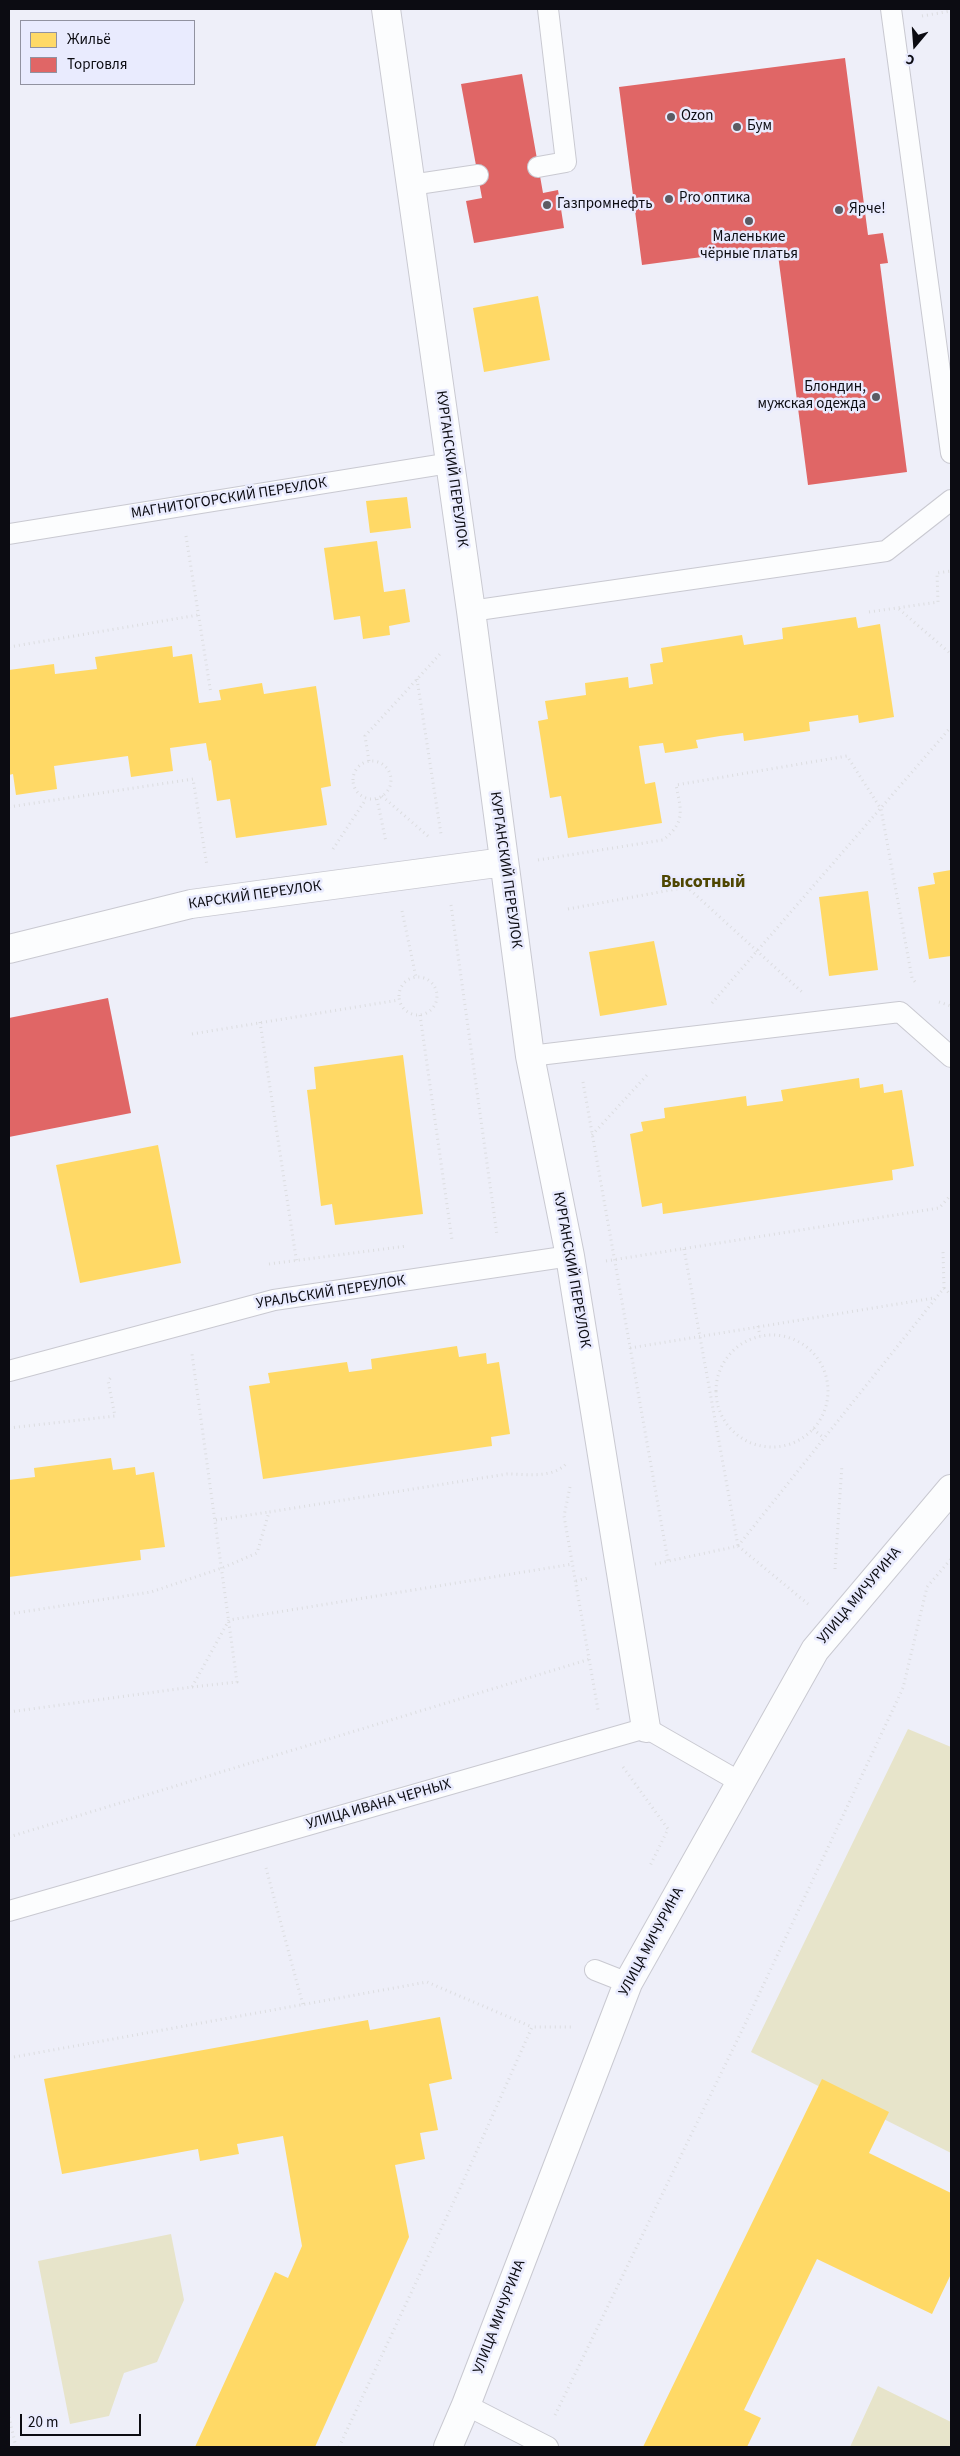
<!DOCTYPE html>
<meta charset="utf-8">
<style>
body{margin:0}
#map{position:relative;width:960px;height:2456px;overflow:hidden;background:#eeeff9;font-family:"Source Sans 3",sans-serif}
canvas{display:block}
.frame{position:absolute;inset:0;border:10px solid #0c0c12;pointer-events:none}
.legend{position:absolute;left:20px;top:20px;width:175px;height:65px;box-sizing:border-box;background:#e9ebfe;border:1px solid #9192a0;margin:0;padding:6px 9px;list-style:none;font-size:15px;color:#0c0c12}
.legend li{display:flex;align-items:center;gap:10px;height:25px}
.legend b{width:25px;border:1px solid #9192a0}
.north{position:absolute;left:890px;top:20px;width:50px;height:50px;-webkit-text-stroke:4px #e9ebfe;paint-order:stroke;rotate:198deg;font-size:14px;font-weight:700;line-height:20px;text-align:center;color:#0c0c12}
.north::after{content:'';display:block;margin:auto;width:18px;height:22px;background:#0c0c12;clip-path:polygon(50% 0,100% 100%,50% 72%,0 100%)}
.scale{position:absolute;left:20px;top:2414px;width:121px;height:22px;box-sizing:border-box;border:2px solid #0c0c12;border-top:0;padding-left:6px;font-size:15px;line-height:18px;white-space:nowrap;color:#0c0c12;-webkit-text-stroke:4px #e9ebfe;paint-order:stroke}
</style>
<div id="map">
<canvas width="960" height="2456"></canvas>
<div class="frame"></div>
<ul class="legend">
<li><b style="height:14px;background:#ffd966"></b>Жильё</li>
<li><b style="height:14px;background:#e06666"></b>Торговля</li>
</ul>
<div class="north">С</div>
<div class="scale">20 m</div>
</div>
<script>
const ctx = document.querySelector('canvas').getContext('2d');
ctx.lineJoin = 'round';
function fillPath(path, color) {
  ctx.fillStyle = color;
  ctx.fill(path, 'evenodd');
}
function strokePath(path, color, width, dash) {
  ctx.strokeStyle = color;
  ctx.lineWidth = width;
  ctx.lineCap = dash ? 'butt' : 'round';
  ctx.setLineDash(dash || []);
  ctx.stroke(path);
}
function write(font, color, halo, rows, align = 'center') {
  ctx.font = font + ' "Source Sans 3",sans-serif';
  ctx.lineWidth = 5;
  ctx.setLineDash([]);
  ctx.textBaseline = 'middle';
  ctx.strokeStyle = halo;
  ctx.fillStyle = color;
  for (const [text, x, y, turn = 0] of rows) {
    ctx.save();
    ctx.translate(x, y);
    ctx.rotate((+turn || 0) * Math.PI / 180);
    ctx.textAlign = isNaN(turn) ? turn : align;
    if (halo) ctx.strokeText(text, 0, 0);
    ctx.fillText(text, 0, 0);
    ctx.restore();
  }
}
fillPath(new Path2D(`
 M908,1729L951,1747V2153L751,2052Z
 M171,2234L184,2300L157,2362L124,2373L109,2416L70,2424L38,2261Z
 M878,2386L951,2422V2447H850Z`), '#e7e4ca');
fillPath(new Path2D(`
 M538,296L550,360L484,372L473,308Z
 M407,497L411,528L370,533L366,501Z
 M377,541L384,592L405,589L410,622L389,626L390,635L363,639L360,616L334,620L324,548Z
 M856,617L858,628L880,624L894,717L859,723L858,715L809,722L810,731L744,741L743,733L720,736L696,740L698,748L665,753L663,743L639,746L645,784L655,782L662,823L568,838L561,796L550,798L538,721L548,719L545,701L586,695L585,683L628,677L629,688L653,684L650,664L663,662L661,648L742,635L744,645L783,639L782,628Z
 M172,646L173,657L192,654L199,703L221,700L219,690L262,683L264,694L316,686L331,786L321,788L327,825L236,838L230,799L217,801L211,760L209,761L206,743L170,748L173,771L131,777L128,756L54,766L57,789L16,795L13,774L9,775V670L54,664L55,674L97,669L95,657Z
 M951,870V956L929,959L918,887L935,884L933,873Z
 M868,891L878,970L829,976L819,897Z
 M654,941L667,1005L600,1016L589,952Z
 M403,1055L423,1214L335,1225L332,1204L321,1206L307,1090L316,1089L314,1067Z
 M859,1078L860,1088L883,1084L884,1093L902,1090L914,1166L892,1170L893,1180L663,1214L662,1203L642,1207L630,1134L643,1131L641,1122L665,1118L664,1108L746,1096L747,1106L783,1101L781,1090Z
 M158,1145L181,1263L80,1283L56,1165Z
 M457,1346L459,1357L486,1353L487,1364L499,1362L510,1434L491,1437L492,1446L263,1479L249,1386L270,1383L268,1373L347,1362L349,1372L372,1369L371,1359Z
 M111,1458L113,1470L135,1467L136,1475L154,1472L165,1547L140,1550L141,1560L9,1577V1480L35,1477L34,1468Z
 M440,2017L452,2079L429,2084L438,2130L420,2133L425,2159L395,2165L409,2237L315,2447H195L275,2272L288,2278L302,2246L283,2136L237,2144L239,2154L200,2161L198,2149L62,2174L44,2079L368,2020L370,2030Z
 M822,2079L889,2112L869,2153L951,2193V2274L932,2314L817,2259L744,2410L761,2418L747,2447H643Z`), '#ffd966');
fillPath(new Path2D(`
 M845,58L868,235L883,233L888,263L880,264L907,472L808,485L777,247L642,265L619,87Z
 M522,74L543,193L558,190L564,228L474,243L466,201L482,198L461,84Z
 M108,998L131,1113L9,1137V1018Z`), '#e06666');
const lane = new Path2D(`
 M891,9L951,453
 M538,167L566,162L548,9
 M411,185L478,175
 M9,534L450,463
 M471,611L886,551L951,500
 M530,1056L900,1012L951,1057
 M9,1371L274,1300L570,1256
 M9,1911L646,1728L740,1782
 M595,1970L628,1983
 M466,2405L548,2447`);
const street = new Path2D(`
 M386,9L471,611L530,1056L570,1256L646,1728
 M9,949L191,904L504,862`);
const secondary = new Path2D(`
 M448,2447L466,2405L628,1983L815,1650L951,1489`);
strokePath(lane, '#c9c9d1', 22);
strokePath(street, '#c9c9d1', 30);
strokePath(secondary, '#c9c9d1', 30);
strokePath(new Path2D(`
 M922,16L951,11
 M186,536L211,694
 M899,609L951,654
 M869,612L938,602L937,573L951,571
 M9,647L198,615
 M417,679L441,834
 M369,761L365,736L440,654
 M353 780a19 19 0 1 1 38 0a19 19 0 1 1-38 0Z
 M382,796L429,837
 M377,799L386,842
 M9,807L193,779L207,866
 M333,849L366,799
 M538,860L663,840C686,822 681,810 676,785L847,756L881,809L912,978L916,983
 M451,905L497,1235
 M568,909L687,887L802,992
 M402,911L416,977
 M399 996a19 19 0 1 1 38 0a19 19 0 1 1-38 0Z
 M939,1002L951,1006
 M712,1003L951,727
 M420,1015L452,1240
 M260,1022L297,1264
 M192,1034L399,1000
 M583,1082L668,1561
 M592,1135L648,1074
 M684,1249L738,1546
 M606,1261L939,1208L951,1195
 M269,1264L407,1246
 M944,1288L951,1295
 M758,1326L760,1336
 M716 1391a56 56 0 1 1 112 0a56 56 0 1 1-112 0Z
 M630,1348L934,1298
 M9,1428L115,1416L108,1381L112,1376
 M813,1429L824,1438
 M570,1487L564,1516L598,1710
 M216,1520L269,1512
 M738,1546L944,1288L943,1251
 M655,1564L738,1546L808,1604
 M835,1569L842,1465
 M576,1581L588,1578
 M9,1614L151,1592L222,1568L257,1553L269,1512L507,1474C527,1474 552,1479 567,1463
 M192,1687L237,1682L192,1354
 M9,1712L192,1687L229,1620L573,1564
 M623,1767L668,1829L650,1866
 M9,1837L590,1659
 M266,1868L303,2005
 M14,2057L427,1982L532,2027
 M555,2415L745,2024L903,1688L927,1587L951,1559
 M9,2417L16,2447
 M339,2447L462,2184L532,2027H574`), '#dcdde0', 3, [1, 4]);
strokePath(lane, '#fcfdfe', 20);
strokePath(street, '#fcfdfe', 28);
strokePath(secondary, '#fcfdfe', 28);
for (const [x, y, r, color] of [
 [671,117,5,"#5b5b63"],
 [737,127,5,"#5b5b63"],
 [669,199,5,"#5b5b63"],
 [547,205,5,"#5b5b63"],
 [839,210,5,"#5b5b63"],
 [749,221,5,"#5b5b63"],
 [876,397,5,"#5b5b63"]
]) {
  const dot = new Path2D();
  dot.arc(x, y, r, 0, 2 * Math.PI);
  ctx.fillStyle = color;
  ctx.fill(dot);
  strokePath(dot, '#e9ebfe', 2);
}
write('15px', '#0c0c12', '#e9ebfe', [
 ["Ozon",681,117],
 ["Бум",747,127],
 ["Pro оптика",679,199],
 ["Газпромнефть",557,205],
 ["Ярче!",849,210],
 ["Маленькие",749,238,"center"],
 ["чёрные платья",749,255,"center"],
 ["Блондин,",866,388,"right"],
 ["мужская одежда",866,405,"right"]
], 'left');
write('15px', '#0c0c12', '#e9ebfe', [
 ["КУРГАНСКИЙ ПЕРЕУЛОК",451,469,82],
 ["МАГНИТОГОРСКИЙ ПЕРЕУЛОК",229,499,-9],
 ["КУРГАНСКИЙ ПЕРЕУЛОК",505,870,82],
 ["КАРСКИЙ ПЕРЕУЛОК",255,896,-8],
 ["КУРГАНСКИЙ ПЕРЕУЛОК",571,1270,80],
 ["УРАЛЬСКИЙ ПЕРЕУЛОК",331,1293,-9],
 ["УЛИЦА МИЧУРИНА",860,1596,-50],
 ["УЛИЦА ИВАНА ЧЕРНЫХ",379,1805,-16],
 ["УЛИЦА МИЧУРИНА",652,1942,-62],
 ["УЛИЦА МИЧУРИНА",500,2317,-69]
]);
write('bold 18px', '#4e4603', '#e9ebfe', [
 ["Высотный",703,883]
]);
</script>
